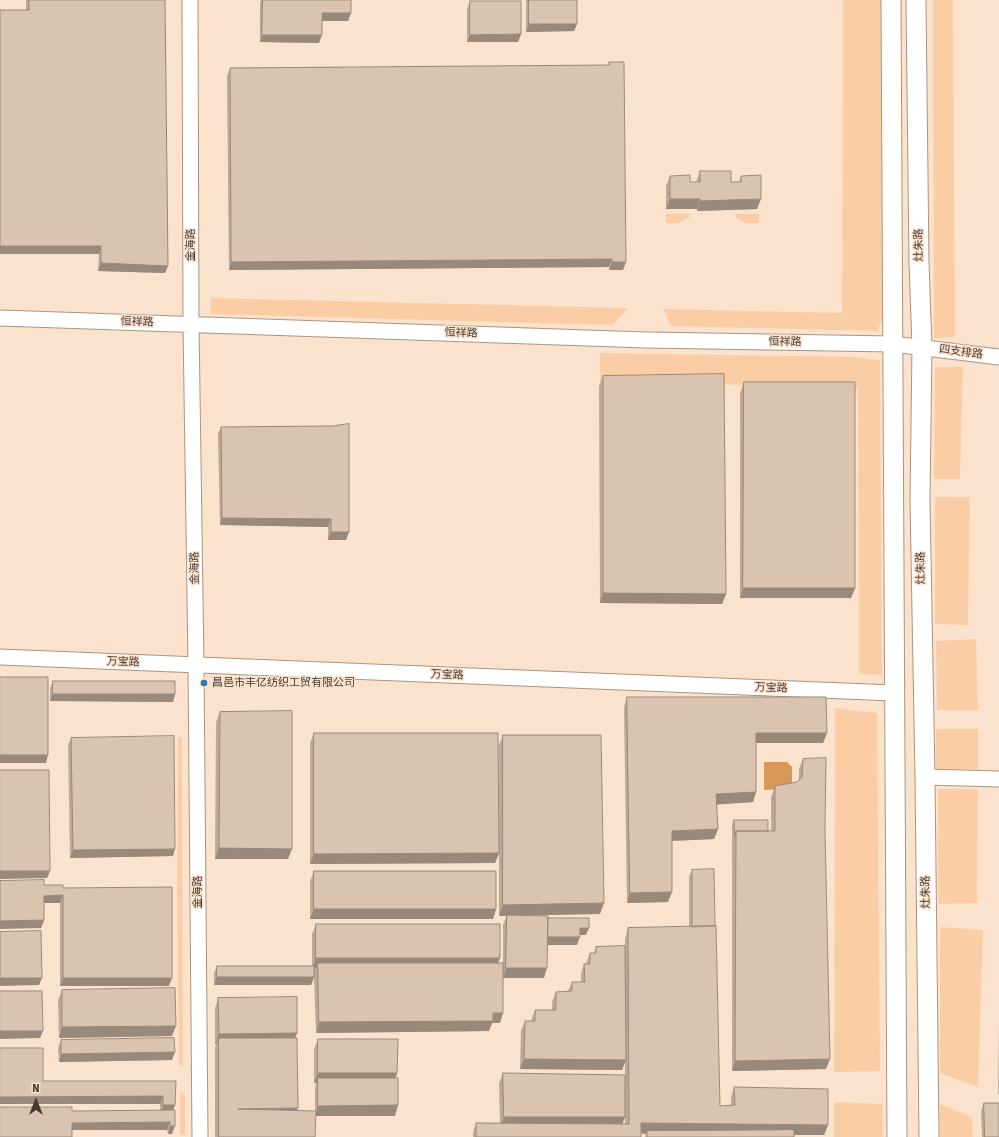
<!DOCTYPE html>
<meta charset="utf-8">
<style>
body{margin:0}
#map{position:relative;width:999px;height:1137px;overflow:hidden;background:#fbe2cd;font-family:"Fira Sans",sans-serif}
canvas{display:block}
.north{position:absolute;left:16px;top:1081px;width:40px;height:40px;-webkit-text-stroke:3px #fbe2cd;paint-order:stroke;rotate:0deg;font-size:11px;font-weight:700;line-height:16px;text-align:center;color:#453b33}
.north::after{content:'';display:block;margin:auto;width:14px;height:18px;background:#453b33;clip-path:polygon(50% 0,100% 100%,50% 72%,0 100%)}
</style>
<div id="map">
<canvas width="999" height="1137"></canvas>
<div class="north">N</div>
</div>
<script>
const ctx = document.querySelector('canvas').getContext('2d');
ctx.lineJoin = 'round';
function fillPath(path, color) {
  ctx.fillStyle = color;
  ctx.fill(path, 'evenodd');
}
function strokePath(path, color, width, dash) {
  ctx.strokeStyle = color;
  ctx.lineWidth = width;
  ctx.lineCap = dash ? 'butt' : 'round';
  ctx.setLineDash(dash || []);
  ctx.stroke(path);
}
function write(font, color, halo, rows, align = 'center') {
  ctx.font = font + ' "Fira Sans","Noto Sans SC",sans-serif';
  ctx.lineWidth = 3;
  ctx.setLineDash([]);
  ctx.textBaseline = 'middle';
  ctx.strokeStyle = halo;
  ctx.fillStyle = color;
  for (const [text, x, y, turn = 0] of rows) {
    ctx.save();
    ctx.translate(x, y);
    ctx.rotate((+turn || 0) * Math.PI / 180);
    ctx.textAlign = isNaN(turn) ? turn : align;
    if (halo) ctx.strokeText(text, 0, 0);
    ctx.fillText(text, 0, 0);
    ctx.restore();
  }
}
fillPath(new Path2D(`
 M843,0H881L884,316L877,331L671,326L663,309L842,313Z
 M933,0H953L955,337L934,338Z
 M666,214H690V217L679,223H666Z
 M735,214H759V223H745L735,217Z
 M210,298L628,308L613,325L211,314Z
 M600,353L855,357L880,360L882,675L859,674L858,388L600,381Z
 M935,367H963L960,479H934Z
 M935,497H970L968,625L935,624Z
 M976,639L978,710H937L936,641Z
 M835,708L877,713L880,1071L834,1072Z
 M936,729H978V769H936Z
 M178,737H182L183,1065H179L177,890Z
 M938,789H978L977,903L938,904Z
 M940,927L983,930L978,1087L940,1073Z
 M180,1091L185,1095V1135H180Z
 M834,1102L882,1104L883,1137H834Z
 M940,1104L972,1117L973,1137H940Z`), '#fbcda5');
fillPath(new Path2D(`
 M764,762H787L792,767V784L786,789L764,790Z`), '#d89658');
const minor = new Path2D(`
 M190,0L191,324L196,665L200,1137
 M0,318L646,340L893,344L999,357
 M0,657L894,693
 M925,777L999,779`);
const major = new Path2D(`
 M891,0L897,1137
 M916,0L919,263L922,347L920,500L925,777L929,1137`);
strokePath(minor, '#ab9481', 17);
strokePath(major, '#ab9481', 21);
strokePath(minor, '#fff', 15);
strokePath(major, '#fff', 19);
fillPath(new Path2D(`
 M26,0H165L168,266L165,273L98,271L99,254H0V10H26Z
 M261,0H351V13L348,21H322L319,43L260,42V3Z
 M526,0H577V24L574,31L526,32Z
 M470,1L521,34L518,42H467V9Z
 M609,62L623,270H609V267L229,270L227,76L230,68L608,65Z
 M700,171L731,182H739L741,176L757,209L697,211V209H666V186L670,176L690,182H696Z
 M603,376L726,594L722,604L600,603L599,386Z
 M744,382L855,588L851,598H740V393Z
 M332,426L349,532L346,540H328V527L220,525L218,434L221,427Z
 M53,681L175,694L173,702L50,701V688Z
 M627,697L827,733L823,743H756V792L753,802L716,804L718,829L714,839L672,841L668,902L627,903L624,707Z
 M220,712L288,859H215L216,722Z
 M314,733L499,853L495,863L310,864V743Z
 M503,735L600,914L519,915L548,918L586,935H580L577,945H548L544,978H503L500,1023H492L489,1031L316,1033L314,978L311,985H214V973L217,966H312V934L316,924L500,958L498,963H503V925L507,915L499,916V745Z
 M71,738L173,856L70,858L68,745Z
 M803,759L825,830L826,1069L732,1071V825L734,820L768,831H771V797L775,786L797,782L799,780V769Z
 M692,870L720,1106H731V1097L734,1087L828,1125L824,1135H794V1137H645L646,1134L641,1133V1137H473V1133L476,1123H500L499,1083L503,1073L625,1075V1061L622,1070L520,1069L521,1031L525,1021H531L535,1010H552V1002L556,992L568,991L572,982H581V974L584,964H586L590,953H594L596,947L625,946V939L628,928L689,927V877ZM625,1097V1124H623Z
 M314,871L496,909L493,919H310V881Z
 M44,885L63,888L169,986H60V903H44V920L41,928Z
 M62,990L172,1036L59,1038L58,1000Z
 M218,998L297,1033L295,1038L297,1111H315V1088L316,1083H314V1049L318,1039L397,1073L396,1078L395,1116H316L315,1137H215V1048L216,1044H215V1008Z
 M999,1024V1094H998Z
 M61,1040L172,1060L59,1062L58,1048Z
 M43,1081H176L175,1105L173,1110L172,1134H168L167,1130L72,1111H160V1104Z
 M984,1103L999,1137H982L981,1111Z`), '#bca996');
fillPath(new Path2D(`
 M322,13H351L348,21H319Z
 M529,24H577L574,31L526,32Z
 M521,34L518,42H467L470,35Z
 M262,35H322L319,43L260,42Z
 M670,199H700L697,209H666Z
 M761,199L757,209L697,211L700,201Z
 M0,246H101L99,254H0Z
 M612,259L609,267L229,270L231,262Z
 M612,262H626L623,270H609Z
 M101,263L168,266L165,273L98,271Z
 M222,518L331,519L328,527L220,525Z
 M331,532H349L346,540H328Z
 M743,588H855L851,598H740Z
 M603,593L726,594L722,604L600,603Z
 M53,694H175L173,702L50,701Z
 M756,733H827L823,743H753Z
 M0,755H48L46,763H0Z
 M756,792L753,802L712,805L716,794Z
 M718,829L714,839L668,841L672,831Z
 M219,848L292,849L288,859H215Z
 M175,849L173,856L70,858L73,850Z
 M499,853L495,863L310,864L314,854Z
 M0,871H50L47,878L0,879Z
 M672,892L668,902L627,903L630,893Z
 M63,895L60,903H41L44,896Z
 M604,903L600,914L499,916L503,905Z
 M314,909H496L493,919H310Z
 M44,920L41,928L0,929V921Z
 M580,928H589L586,935H577Z
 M547,937H580L577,945H544Z
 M316,958H500L496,968L318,963L316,968H312Z
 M506,968H547L544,978H503Z
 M217,977H314L311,985H214Z
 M0,978H42L39,985L0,986Z
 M63,978H172L169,986H60Z
 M503,1013L500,1023H492L489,1031L316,1033L319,1022Z
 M176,1026L172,1036L59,1038L62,1027Z
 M0,1031H43L40,1038L0,1039Z
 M297,1033L293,1043L219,1038L216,1044H215L219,1034Z
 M175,1052L172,1060L59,1062L61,1054Z
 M524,1059L626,1060L622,1070L520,1069Z
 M830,1059L826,1069L732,1071L735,1061Z
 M318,1073H397L394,1084L318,1078L316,1083H314Z
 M163,1096L160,1104H0V1097Z
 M163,1105H175L172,1113H161Z
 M398,1105L395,1116H315L318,1106Z
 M298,1108L294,1118L238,1109Z
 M504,1117H625L621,1127H500Z
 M170,1122L167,1130H69L72,1123Z
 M641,1123L828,1125L824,1135L647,1134V1131L646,1134L638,1133Z
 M170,1126H175L172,1134H168Z`), '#99897a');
const building = new Path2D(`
 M29,0H165L168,266L101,263V246H0V10H29Z
 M263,0H351V13H322V35H262Z
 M529,0H577V24H529Z
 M470,1H521V34L470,35Z
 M609,62H624L626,262H612V259L231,262L230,68L609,65Z
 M700,171H731V182H741V176L761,175V199L700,201V199H670V176L690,175V182H700Z
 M724,374L726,594L603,593V376Z
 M744,382H855V588H743Z
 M349,424V532H331V519L222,518L221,427L332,426Z
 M0,677H48V755H0Z
 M53,681H175V694H53Z
 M627,697H826L827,733H756V792L716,794L718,829L672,831V892L630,893Z
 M292,711V849L219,848L220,712Z
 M314,733H498L499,853L314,854Z
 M503,735H601L604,903L503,905Z
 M174,736L175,849L73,850L71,738Z
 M826,758L825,830L830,1059L735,1061L736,831H775V786L797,782L802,777L803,759Z
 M0,770H49L50,871H0Z
 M734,820H768V831H736L735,836Z
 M714,869L715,926L692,927V870Z
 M314,871H496V909H314Z
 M44,880V885H63V888L172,887V978H63V895L44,896V920L0,921V881Z
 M507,915L548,916L547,968H506Z
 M548,918H589V928H580V937H548Z
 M316,924H500V958H316Z
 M716,926L720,1106L735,1105L734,1087L828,1089V1125L641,1123V1137H476V1123L629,1124L628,928Z
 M41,931L42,978H0V932Z
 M625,946L626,1060L524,1059L525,1021H535V1010H556V992L572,991V982H585L584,964H590V953H596V947Z
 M318,963H503V1013H493V1021L319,1022Z
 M217,966H314V977H217Z
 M175,988L176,1026L62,1027V990Z
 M0,991H42L43,1031H0Z
 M297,997V1033L219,1034L218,998Z
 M174,1038L175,1052L61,1054V1040Z
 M219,1038H297L298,1108L238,1109L316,1111L315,1137H219Z
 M318,1039H398L397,1073H318Z
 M0,1048H43V1081H176L175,1105H163V1096L0,1097Z
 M503,1073L625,1075V1117H504Z
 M318,1078H398V1105L318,1106Z
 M984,1103H999V1137H985Z
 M0,1107H72V1111L175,1110V1126H170V1122L72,1123V1137H0Z
 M794,1130V1137H647V1131Z`);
fillPath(building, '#dbc4af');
strokePath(building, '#99897a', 1);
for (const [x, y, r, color] of [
 [204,683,4,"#2d77ab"]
]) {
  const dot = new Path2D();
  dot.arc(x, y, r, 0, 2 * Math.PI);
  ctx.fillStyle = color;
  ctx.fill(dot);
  strokePath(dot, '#fbe2cd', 1.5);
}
write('11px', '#453b33', '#fbe2cd', [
 ["金海路",191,245,-90],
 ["灶朱路",919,245,-91],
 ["恒祥路",137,322,2],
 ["恒祥路",461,333,2],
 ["恒祥路",785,342,1],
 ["四支排路",961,352,8],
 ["金海路",195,568,-91],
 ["灶朱路",921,568,-91],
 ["万宝路",123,662,2],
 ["万宝路",447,675,2],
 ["万宝路",771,688,2],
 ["金海路",198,892,-90],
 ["灶朱路",926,892,-91]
]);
write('11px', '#453b33', '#fbe2cd', [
 ["昌邑市丰亿纺织工贸有限公司",212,683]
], 'left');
</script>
